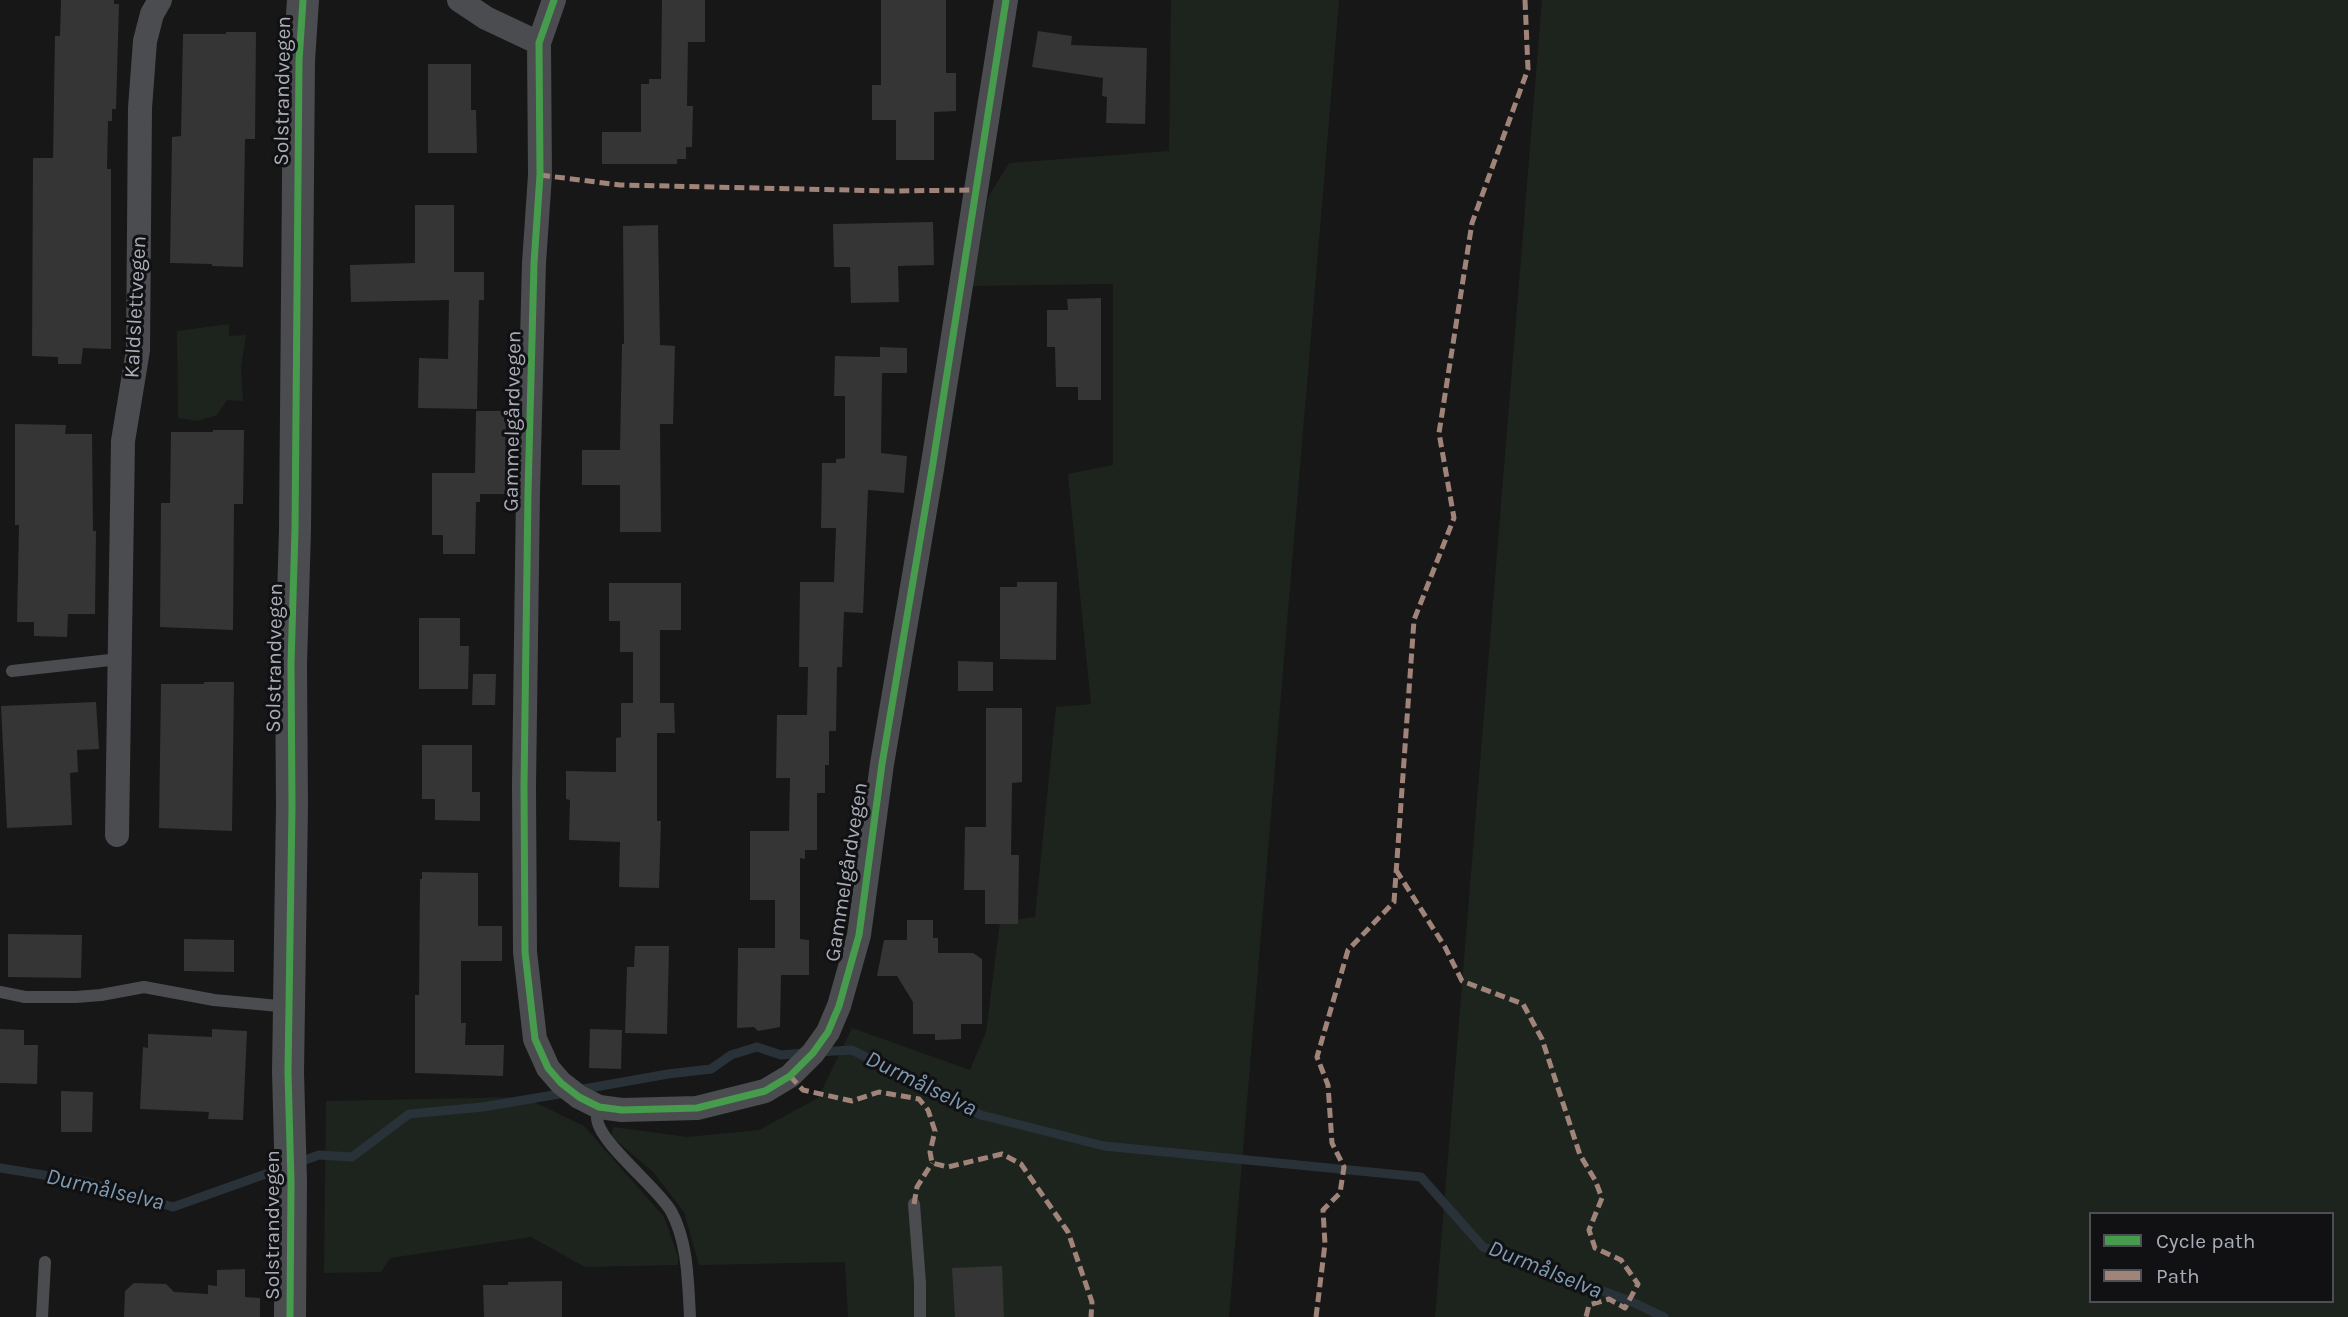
<!DOCTYPE html>
<meta charset="utf-8">
<style>
body{margin:0}
#map{position:relative;width:2348px;height:1317px;overflow:hidden;background:#171717;font-family:Karla,sans-serif}
canvas{display:block}
.legend{position:absolute;left:2089px;top:1212px;width:245px;height:91px;box-sizing:border-box;background:#111113;border:2px solid #4d4f55;margin:0;padding:9px 12px;list-style:none;font-size:21px;color:#a8adb8}
.legend li{display:flex;align-items:center;gap:14px;height:35px}
.legend b{width:35px;border:2px solid #4d4f55}
</style>
<div id="map">
<canvas width="2348" height="1317"></canvas>
<ul class="legend">
<li><b style="height:9px;background:#469c4c"></b>Cycle path</li>
<li><b style="height:9px;background:#a18479"></b>Path</li>
</ul>
</div>
<script>
const ctx = document.querySelector('canvas').getContext('2d');
ctx.lineJoin = 'round';
function fillPath(path, color) {
  ctx.fillStyle = color;
  ctx.fill(path, 'evenodd');
}
function strokePath(path, color, width, dash) {
  ctx.strokeStyle = color;
  ctx.lineWidth = width;
  ctx.lineCap = dash ? 'butt' : 'round';
  ctx.setLineDash(dash || []);
  ctx.stroke(path);
}
function write(font, color, halo, rows, align = 'center') {
  ctx.font = font + ' Karla,sans-serif';
  ctx.lineWidth = 6;
  ctx.setLineDash([]);
  ctx.textBaseline = 'middle';
  ctx.strokeStyle = halo;
  ctx.fillStyle = color;
  for (const [text, x, y, turn = 0] of rows) {
    ctx.save();
    ctx.translate(x, y);
    ctx.rotate((+turn || 0) * Math.PI / 180);
    ctx.textAlign = isNaN(turn) ? turn : align;
    if (halo) ctx.strokeText(text, 0, 0);
    ctx.fillText(text, 0, 0);
    ctx.restore();
  }
}
fillPath(new Path2D(`
 M1171,0H1339L1229,1317H848L845,1262L699,1265L684,1212L653,1172L612,1137L613,1127L687,1137L759,1130L818,1098L852,1028L970,1070L986,1032L1000,922L1035,917L1056,707L1091,704L1068,474L1113,465V284L972,286L988,197L1009,163L1169,151Z
 M1542,0H2348V1317H1435ZM2091,1214H2332V1301H2091Z
 M229,324V336L246,335L241,368L243,401L227,400L217,415L198,421L178,418L177,331Z
 M524,1097L584,1126L664,1217L678,1257V1265L585,1267L531,1237L390,1258L381,1272L324,1273L326,1101Z`), '#1d241e');
strokePath(new Path2D(`
 M818,1052L852,1050L981,1115L1104,1146L1421,1177L1483,1247L1630,1301L1664,1317
 M578,1090L668,1074L711,1069L731,1055L757,1047L781,1055L804,1053
 M0,1168L87,1182L173,1207L319,1155L352,1157L409,1114L483,1107L565,1093`), '#2a3239', 9);
fillPath(new Path2D(`
 M61,0H114V4H119L116,109H112V121H108L107,169H111V349L83,348L81,364H58V357L32,356L33,158H53L55,36H60Z
 M662,0H705V42H688L687,106H693L692,147H686V159H677V164H602V132H641V84H649V79H661Z
 M881,0H946V73H956V111L934,112V160H896V120H872V85H881Z
 M1038,31L1072,36L1071,45L1147,48L1145,124L1106,123L1107,97L1102,96L1103,78L1032,67Z
 M226,32H256L255,139H245L243,267L212,266V264L170,263L172,137L181,136L183,34H226Z
 M428,64H471V110H476L477,153H428Z
 M415,205H454V272H484V300H479L477,409L418,408L419,358L448,359L449,300L351,302L350,265L415,263Z
 M933,222L934,265L898,266L899,302L851,303L850,267H834L833,224Z
 M658,225L660,345L675,346L673,424H660L661,532H620V485H582V450H620L622,344H624L623,226Z
 M1101,298V400H1078V387H1056L1055,347H1047V310H1068L1067,299Z
 M880,347L907,348V373H882L881,453L907,456L904,493L868,490L863,613L844,612L842,667H837L836,731H829V765H825V793H817V850H805V859L800,858V939L809,940V975H781L780,1027L758,1031L754,1027L737,1028L738,948H775V900H750V831H789L790,778H776L777,715H807L808,667H799L800,582H834L836,528H821L822,463H836V459L845,458V396H834L835,356L880,357Z
 M476,411H506L505,494H480V502H476L475,554H443V535H432V473H475Z
 M15,424L66,425L65,434H92L93,531H96L95,614H68L67,637L34,636V622H17L19,525H15Z
 M213,430H244L243,504H234L233,630L160,627L161,503H170L171,432H213Z
 M1017,582H1057L1056,660L1000,659V587H1017Z
 M609,583H681V630H660V703H674L675,733H657V821H661L659,888L619,887L620,842L569,840L570,800L566,799V771L616,772V738L621,737V703H633V652H620V621H609Z
 M419,618H460V646H469L468,689H419Z
 M958,661L993,662V691H958Z
 M473,674H496L495,705H472Z
 M204,682H234L232,831L159,828L161,684H204Z
 M96,702L99,749L77,750L78,772L70,773L72,825L7,828L1,706Z
 M986,708H1022V782L1012,783L1011,855H1019L1018,924H985V890H964L965,827H986Z
 M422,745H472V792H480V821L435,820V799H422Z
 M422,872L478,873V926H502V961H461V1023H466L465,1045H504L503,1076L415,1073V995H419L420,879H422Z
 M907,920H933V938H938V953H973L982,959V1024H961V1039L935,1040V1034H913V1002L897,976H877L884,940H907Z
 M8,934L82,935L81,978L8,977Z
 M184,939L234,940V972L184,971Z
 M635,946H669L667,1034L625,1033L627,967H634Z
 M0,1029L24,1030V1045H38L37,1084L0,1083Z
 M212,1029L247,1031L243,1120L208,1119L209,1112L140,1109L143,1047L148,1048V1034L212,1037Z
 M590,1029L622,1030L621,1069L589,1068Z
 M61,1091L93,1092L92,1132H61Z
 M1002,1266L1004,1317H955L952,1268Z
 M245,1269V1297L260,1298V1317H124L125,1291L134,1283L166,1284L174,1292L208,1294V1285L217,1286V1270Z
 M562,1281V1317H484L483,1285H508V1282Z`), '#353536');
strokePath(new Path2D(`
 M12,671L119,659
 M0,992L25,997H76L101,995L144,987L214,1000L290,1007
 M599,1107C598,1111 597,1114 597,1118C598,1142 657,1187 671,1211C688,1242 688,1282 690,1317
 M914,1204L920,1283V1317
 M42,1317L45,1262`), '#4b4c50', 12);
strokePath(new Path2D(`
 M459,0L486,18L539,43
 M554,0L539,43L540,175L534,263L528,492L524,786L525,952L535,1039L548,1068L561,1083L579,1097L599,1107L622,1110L697,1108L765,1091L790,1076L813,1053L828,1032L839,1006L859,935L882,764L932,469L1006,0
 M117,835L123,441L138,350L140,108L145,41L152,14L160,0`), '#4b4c50', 24);
strokePath(new Path2D(`
 M290,1317L291,1182L288,1072L292,806L291,664L295,530L299,61L303,0`), '#4b4c50', 32);
strokePath(new Path2D(`
 M540,175L620,185L891,191L975,190
 M1396,870L1445,947L1462,981L1523,1004L1542,1039L1580,1155L1595,1180L1602,1198L1589,1230L1595,1248L1621,1260L1638,1284L1625,1308L1609,1299L1589,1305L1586,1317
 M790,1076L803,1090L852,1101L879,1092L919,1099L928,1110L935,1131L930,1152L932,1163L948,1167L1002,1154L1021,1164L1068,1232L1092,1302L1091,1317
 M914,1204L917,1187L932,1163
 M1316,1317L1325,1244L1323,1210L1340,1193L1344,1167L1332,1143L1328,1085L1317,1057L1348,950L1394,902L1414,620L1454,518L1439,433L1472,223L1528,69L1525,0`), '#a18479', 5, [10, 5]);
strokePath(new Path2D(`
 M554,0L539,43L540,175L534,263L528,492L524,786L525,952L535,1039L548,1068L561,1083L579,1097L599,1107L622,1110L697,1108L765,1091L790,1076L813,1053L828,1032L839,1006L859,935L882,764L932,469L1006,0
 M290,1317L291,1182L288,1072L292,806L291,664L295,530L299,61L303,0`), '#469c4c', 7);
write('21px', '#a8adb8', '#111113', [
 ["Solstrandvegen",283,91,-89],
 ["Kaldslettvegen",136,307,-87],
 ["Gammelgårdvegen",513,421,-89],
 ["Solstrandvegen",275,658,-89],
 ["Gammelgårdvegen",847,872,-81],
 ["Solstrandvegen",273,1225,-90]
]);
write('italic 23px', '#7f9bb3', '#111113', [
 ["Durmålselva",921,1084,26],
 ["Durmålselva",105,1190,13],
 ["Durmålselva",1545,1270,22]
]);
</script>
